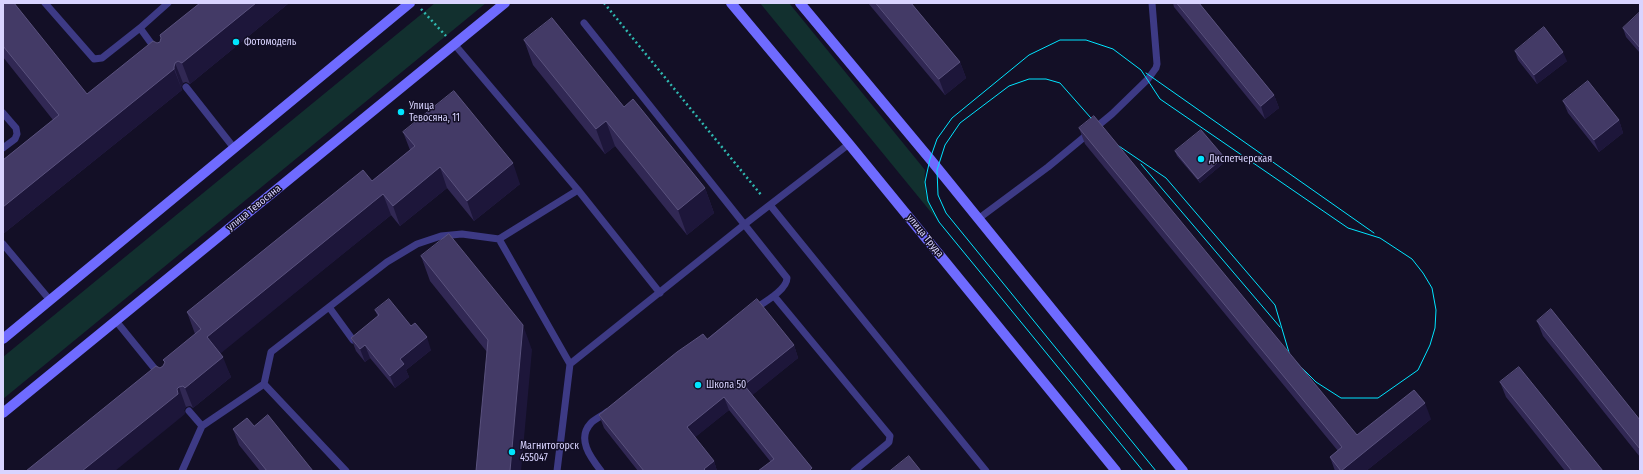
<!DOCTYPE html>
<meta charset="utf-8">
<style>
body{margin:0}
#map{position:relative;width:1643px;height:474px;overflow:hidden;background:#130f26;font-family:"Fira Sans Condensed",sans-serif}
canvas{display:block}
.frame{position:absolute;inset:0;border:4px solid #d9d4ff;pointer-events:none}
</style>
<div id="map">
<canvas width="1643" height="474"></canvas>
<div class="frame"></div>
</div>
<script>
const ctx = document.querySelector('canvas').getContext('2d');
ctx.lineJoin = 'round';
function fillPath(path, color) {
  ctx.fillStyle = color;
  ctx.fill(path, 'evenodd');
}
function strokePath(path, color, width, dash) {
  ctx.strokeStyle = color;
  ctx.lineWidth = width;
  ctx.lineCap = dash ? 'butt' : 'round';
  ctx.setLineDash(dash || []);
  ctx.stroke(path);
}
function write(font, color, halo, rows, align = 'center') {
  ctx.font = font + ' "Fira Sans Condensed",sans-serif';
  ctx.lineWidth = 3;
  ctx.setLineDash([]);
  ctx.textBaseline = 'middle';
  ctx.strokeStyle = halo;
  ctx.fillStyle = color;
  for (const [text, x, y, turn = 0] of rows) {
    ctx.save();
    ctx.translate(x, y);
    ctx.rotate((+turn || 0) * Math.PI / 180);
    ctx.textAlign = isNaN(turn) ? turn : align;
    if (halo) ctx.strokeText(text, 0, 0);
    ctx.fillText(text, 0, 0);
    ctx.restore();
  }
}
fillPath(new Path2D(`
 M435,3H486L3,399V357Z
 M760,3H789L925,170C923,192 928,204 939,222Z`), '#12302f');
strokePath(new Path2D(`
 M604,3L762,196
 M421,9L446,36`), '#2fb8b0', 2.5, [2, 3]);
strokePath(new Path2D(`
 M45,3L94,59L102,58L140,28L156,50
 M584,23L787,278C787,290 763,303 753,310
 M140,28L168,3
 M186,87L234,148
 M3,113L16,128L17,134L15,139L3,148
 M578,190L660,293
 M770,205L986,471
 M978,219L1048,167L1112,114L1148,79L1156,68L1157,64L1152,3
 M499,239L570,364
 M3,244L49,299
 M774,296L890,436L889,442L887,444L854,471
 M329,307L353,340
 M116,321L159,374
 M264,384L346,471
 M189,411L202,426
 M182,471L202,426L264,384L271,352L387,262L417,244L441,236L462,234L499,239L578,190L455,45
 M557,471L570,364L745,224L849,144
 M601,471C591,458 576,439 591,423C595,419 602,416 607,412`), '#3d3a85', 7);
strokePath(new Path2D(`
 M731,3L849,144L1116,471
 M800,3L930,159L1183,471
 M3,339L410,3
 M3,413L505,3`), '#6f6bff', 10);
strokePath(new Path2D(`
 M1146,73L1374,233
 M1098,126L1060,83L1046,79H1029L1009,86L960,123L945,145L937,170L938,195L946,213L1156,471
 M1110,140L1166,178L1275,305L1290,356
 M1141,164L1280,327
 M1143,471L939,222L928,201L925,182L930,159L937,139L952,118L1029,55L1060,40H1086L1113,49L1141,70L1160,99L1348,228L1380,238L1412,259L1423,273L1432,288L1436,310L1435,328L1430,345L1418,370L1378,398H1341L1316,382L1290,356`), '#00e5ff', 1);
fillPath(new Path2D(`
 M3,3L87,94L157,43L160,42L200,3H289L190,84L186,82L183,83L181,87L182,90L3,234V160L53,120L3,57Z
 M868,3H911L960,62L966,78L945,95Z
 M1173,3H1199L1274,95L1279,108L1265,119L1174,7Z
 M1640,14V53L1626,37L1623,28Z
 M524,40L624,107L705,188L714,213L687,235L615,146L605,154L533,65Z
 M1515,51L1567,61L1537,84L1518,60Z
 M1563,101L1619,120L1623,133L1599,152L1568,113Z
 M1079,128L1357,435L1431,419L1366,471H1335L1330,457L1338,451L1085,144Z
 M403,132L520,184L474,221L447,188L400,226L391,215L220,353L231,377L193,408L190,406L186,407L184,410L185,414L160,368L163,366L195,334L187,312L372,181L410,150Z
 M1175,151L1225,162L1200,183L1177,156Z
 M421,256L532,350L487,352L430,281Z
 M375,310L411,326L431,350L406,370L409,377L395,388L370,358L365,362L356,351L351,338L378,317Z
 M1537,321L1640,420V457L1543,336Z
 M707,339L794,345L798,358L752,395L812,468L770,461L729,410L695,437L714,461L717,471H638L604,428L599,415Z
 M1500,382L1603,471H1565L1506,397Z
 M254,426L313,471H260L239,445L233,429Z`), '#312854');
fillPath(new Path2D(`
 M256,3H289L190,84L182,63Z
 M1563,52L1567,61L1537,84L1534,75Z
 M960,62L966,78L945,95L939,79Z
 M175,63L183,83L181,87L174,67Z
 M174,69L182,90L3,234V207Z
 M1274,95L1279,108L1265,119L1261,106Z
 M1619,120L1623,133L1599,152L1594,140Z
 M606,121L615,146L605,154L596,129Z
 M1224,157L1225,162L1200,183L1198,179Z
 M513,163L520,184L474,221L467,201Z
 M440,167L447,188L400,226L393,206Z
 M705,188L714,213L687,235L678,210Z
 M383,194L391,215L215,358L207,337Z
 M523,325L532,350L521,471H510Z
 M427,337L431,350L406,370L409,377L395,388L390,376L400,359Z
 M365,345L370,358L365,362L360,349Z
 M794,345L798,358L749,398L744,385Z
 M223,357L231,377L193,408L185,388Z
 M179,387L186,407L184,410L185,414L115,471H82L177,389Z
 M724,397L729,410L692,440L687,427Z
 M1425,403L1431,419L1366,471H1341Z
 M714,461L717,471H705L704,469Z`), '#1d163a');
const building = new Path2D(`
 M3,3H14L87,94L153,41L157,43L160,42L161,38L160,35L200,3H256L182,63L178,61L175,63L174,67V69L3,207V160L59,115L3,46Z
 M876,3H911L960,62L939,79Z
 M1177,3H1199L1274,95L1261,106Z
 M1639,13L1640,14V48L1623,28Z
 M552,18L624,107L633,99L705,188L678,210L606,121L596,129L524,40Z
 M1544,27L1563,52L1534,75L1515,51Z
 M1588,81L1619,120L1594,140L1563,101Z
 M454,91L513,163L467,201L440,167L393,206L383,194L207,337L223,357L185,388L183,386L179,387L177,389L178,394L82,471H26L156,366L160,368L163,366L165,362L163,360L201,329L187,312L363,170L372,181L415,146L403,132Z
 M1094,116L1357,435L1414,390L1425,403L1341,471L1330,457L1342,447L1079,128Z
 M1201,130L1224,157L1198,179L1175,151Z
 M449,234L523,325L510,471H476L488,340L421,256Z
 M389,299L411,326L415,323L427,337L400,359L404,364L390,376L365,345L360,349L351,338L379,315L375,310Z
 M757,299L794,345L744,385L812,468L809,471H758L774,459L724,397L687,427L714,461L704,469L706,471H644L599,415L677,352L703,334L707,339Z
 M1551,309L1640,420V449L1537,321Z
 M1519,367L1603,471H1572L1500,382Z
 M268,415L313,471H267L233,429L247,418L254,426Z
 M909,456L921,471H890Z`);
fillPath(building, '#433a66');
strokePath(building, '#5a527e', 1);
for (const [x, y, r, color] of [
 [236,42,4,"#00e5ff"],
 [401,112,4,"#00e5ff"],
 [1201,159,4,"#00e5ff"],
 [698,385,4,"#00e5ff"],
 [512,452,4,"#00e5ff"]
]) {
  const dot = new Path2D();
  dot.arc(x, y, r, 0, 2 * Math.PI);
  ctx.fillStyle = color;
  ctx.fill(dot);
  strokePath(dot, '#130f26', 1.5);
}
write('10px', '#d9d4ff', '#130f26', [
 ["Фотомодель",244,42],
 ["Улица",409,106],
 ["Тевосяна, 11",409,118],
 ["Диспетчерская",1209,159],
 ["Школа 50",706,385],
 ["Магнитогорск",520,446],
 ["455047",520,458]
], 'left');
write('10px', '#d9d4ff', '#130f26', [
 ["улица Тевосяна",254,208,-39],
 ["улица Труда",925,236,51]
]);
</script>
